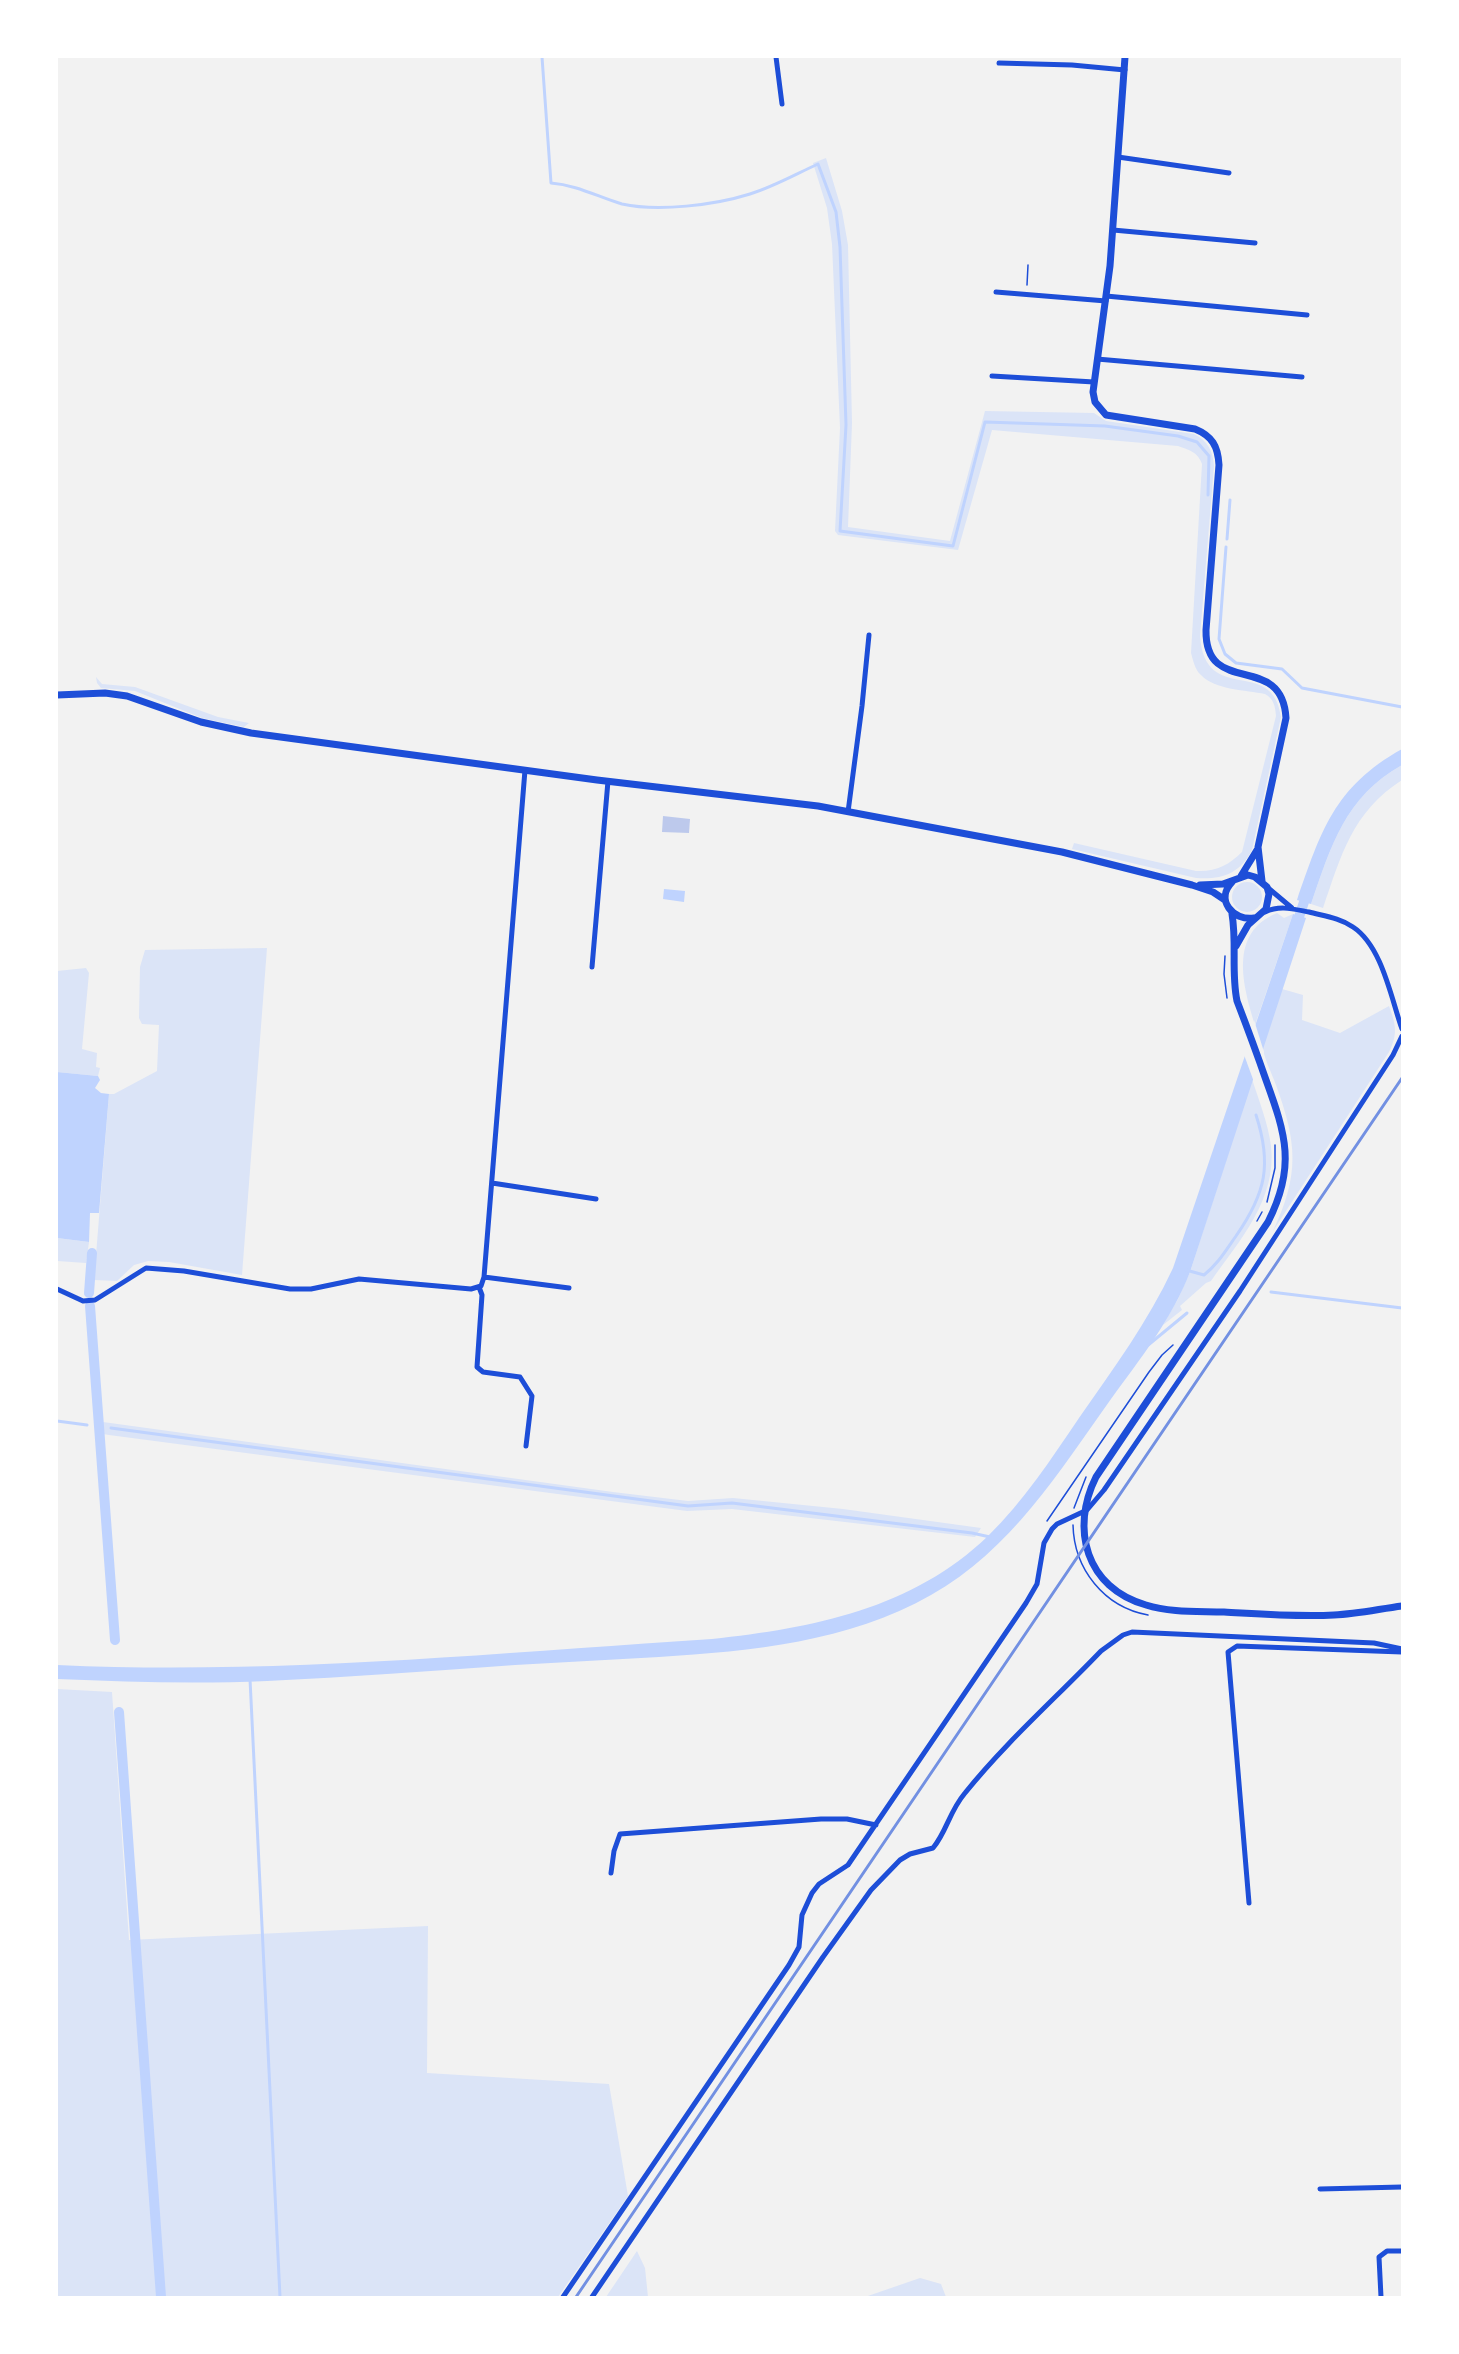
<!DOCTYPE html>
<style>
body{margin:0}
#map{position:relative;width:1459px;height:2354px;overflow:hidden;background:#f2f2f2;font-family:"Golos Text",sans-serif}
canvas{display:block}
.frame{position:absolute;inset:0;border:58px solid #fff;pointer-events:none}
</style>
<div id="map">
<canvas width="1459" height="2354"></canvas>
<div class="frame"></div>
</div>
<script>
const ctx = document.querySelector('canvas').getContext('2d');
ctx.lineJoin = 'round';
function fillPath(path, color) {
  ctx.fillStyle = color;
  ctx.fill(path, 'evenodd');
}
function strokePath(path, color, width, dash) {
  ctx.strokeStyle = color;
  ctx.lineWidth = width;
  ctx.lineCap = dash ? 'butt' : 'round';
  ctx.setLineDash(dash || []);
  ctx.stroke(path);
}
fillPath(new Path2D(`
 M826,158L842,211L848,245L852,423L848,527L950,541L985,411L1094,413L1106,421L1194,434C1208,441 1213,451 1214,466L1200,636C1205,707 1273,655 1281,717L1252,850C1240,874 1221,880 1196,878L1072,849L1074,843L1196,871C1216,872 1229,865 1242,852L1276,716C1275,706 1274,699 1265,694C1246,690 1215,690 1201,675C1195,670 1193,660 1191,653L1202,464C1198,452 1189,450 1178,446L992,430L958,550L838,535L835,531L840,428L832,244L827,208L813,163Z
 M96,677L102,684L135,687L218,717L249,723L244,727L202,718L135,691L101,688L97,683Z
 M1402,765V780C1352,812 1341,856 1323,908L1311,904C1331,846 1345,797 1402,765Z
 M1232 897a15 15 0 1 1 30 0a15 15 0 1 1-30 0Z
 M1277,913L1284,918L1293,914L1255,1025C1243,986 1228,933 1277,913Z
 M267,948L242,1275L169,1262L148,1261L134,1265L117,1281L94,1280L109,1094H114L157,1071L159,1025L142,1024L139,1018L140,967L145,950Z
 M86,968L89,973L82,1049L97,1053L96,1067L100,1068L98,1076L57,1072V971Z
 M1282,989L1303,995L1302,1020L1340,1033L1389,1006C1396,1025 1398,1034 1389,1052L1273,1231C1300,1174 1297,1143 1276,1085C1273,1076 1262,1054 1263,1046C1265,1028 1277,1006 1282,989Z
 M1252,1079C1259,1101 1268,1123 1271,1146C1277,1199 1240,1240 1211,1281L1206,1283L1180,1306L1182,1310L1163,1325L1178,1299L1190,1272Z
 M57,1238L89,1242L86,1263L57,1261Z
 M103,1422L613,1492L688,1501L733,1498L843,1509L981,1528L975,1537L732,1509L687,1511L109,1435L103,1434Z
 M57,1689L112,1692L129,1940L428,1926L427,2073L609,2084L628,2196L558,2297H57Z
 M637,2251L645,2268L648,2297H606Z
 M920,2278L941,2284L946,2297H865Z`), '#dbe4f7');
fillPath(new Path2D(`
 M1402,749V765C1345,797 1331,846 1311,904L1297,900C1321,831 1334,787 1402,749Z
 M664,889L685,891L684,902L663,899Z
 M1293,914L1306,918L1190,1272C1172,1319 1140,1359 1111,1399C1059,1472 1011,1550 931,1595C848,1642 752,1651 659,1657C611,1660 563,1662 515,1665C432,1671 349,1677 267,1681C197,1684 127,1682 57,1679V1665C275,1675 495,1653 712,1639C813,1628 912,1609 988,1536C1024,1501 1051,1459 1079,1418C1113,1369 1148,1322 1173,1268Z
 M57,1072L98,1076L100,1080L95,1088L101,1093L109,1094L99,1213H90L89,1242L57,1238Z`), '#bfd3fe');
fillPath(new Path2D(`
 M1254,1020L1264,1052L1254,1082L1243,1052Z`), '#f2f2f2');
strokePath(new Path2D(`
 M542,57L551,183C577,185 598,197 622,204C658,212 715,205 750,194C773,187 796,174 818,164L836,212L840,247L846,425L840,531L953,546L985,422L1105,426L1178,436L1197,442L1209,456L1208,495
 M1227,539L1230,500
 M1226,547L1219,639L1225,654L1236,663L1282,669L1302,688L1402,707
 M1186,1270L1204,1275C1218,1264 1226,1250 1236,1236C1266,1193 1272,1164 1256,1115
 M1271,1292L1402,1308
 M1147,1346L1187,1313
 M57,1421L87,1425
 M111,1428L688,1506L732,1503L972,1533L990,1537
 M250,1679L280,2297`), '#bfd3fe', 3);
strokePath(new Path2D(`
 M1295,929L1308,890
 M89,1293L92,1253
 M90,1306L115,1640
 M119,1712L161,2297`), '#bfd3fe', 10);
fillPath(new Path2D(`
 M663,816L690,819L689,833L662,832Z`), '#bdc9ec');
strokePath(new Path2D(`
 M1027,285L1028,265
 M1225,956L1224,974L1227,998
 M1267,1202L1275,1168V1145
 M1257,1221L1262,1212
 M1074,1508L1086,1477
 M1047,1521L1149,1372L1162,1355L1173,1345
 M1073,1525C1074,1569 1104,1607 1148,1615`), '#1d4ed8', 1.5);
strokePath(new Path2D(`
 M776,57L782,104
 M999,63L1072,65L1125,70
 M1118,157L1229,173
 M1113,230L1255,243
 M996,292L1106,301
 M1106,296L1307,315
 M1097,359L1302,377
 M992,376L1094,382
 M848,812L862,706L869,635
 M1267,887L1292,908
 M1265,912C1280,905 1293,909 1309,912C1324,916 1340,918 1353,927C1382,946 1391,998 1402,1029
 M592,967L608,781
 M492,1183L596,1199
 M484,1277L569,1288
 M479,1287L482,1295L477,1367L483,1372L520,1377L532,1396L526,1446
 M57,1289L83,1301L95,1300L146,1268L184,1271L290,1289H311L359,1279L471,1289L481,1286L484,1277L525,770
 M611,1873L614,1851L620,1834L821,1819H847L876,1825
 M1249,1903L1228,1652L1237,1646L1402,1652
 M1320,2189L1402,2187
 M563,2297L789,1965L799,1947L802,1915L812,1893L819,1884L848,1865L1026,1603L1037,1584L1044,1543L1052,1529L1057,1524L1087,1510L1104,1490L1240,1291L1393,1055L1402,1036
 M592,2297L823,1957L871,1890L900,1860L910,1854L933,1848C947,1831 949,1812 965,1793C1006,1742 1056,1698 1101,1651L1123,1635L1132,1632L1374,1643L1402,1649
 M1381,2297L1379,2257L1387,2251H1402`), '#1d4ed8', 5);
strokePath(new Path2D(`
 M1125,57L1110,266L1093,392L1095,402L1106,415L1195,429C1212,436 1218,446 1219,465L1206,630C1205,699 1282,650 1286,718L1258,847L1262,881
 M57,695L105,693L127,696L201,722L251,733L597,780L818,806L1062,852L1192,885L1213,892L1225,900
 M1241,876L1257,850
 M1232,882C1215,900 1233,921 1254,918
 M1200,885L1223,884L1248,875L1255,877L1267,887L1269,894L1266,909L1248,925L1236,946
 M1232,914C1237,943 1231,972 1237,1001C1247,1027 1257,1054 1266,1080C1286,1135 1296,1167 1268,1222L1096,1477C1070,1529 1086,1588 1146,1605C1171,1613 1199,1611 1224,1612C1260,1614 1297,1617 1334,1615C1357,1614 1379,1609 1402,1606`), '#1d4ed8', 7);
strokePath(new Path2D(`
 M576,2297L1402,1078`), '#7290e2', 3);
</script>
